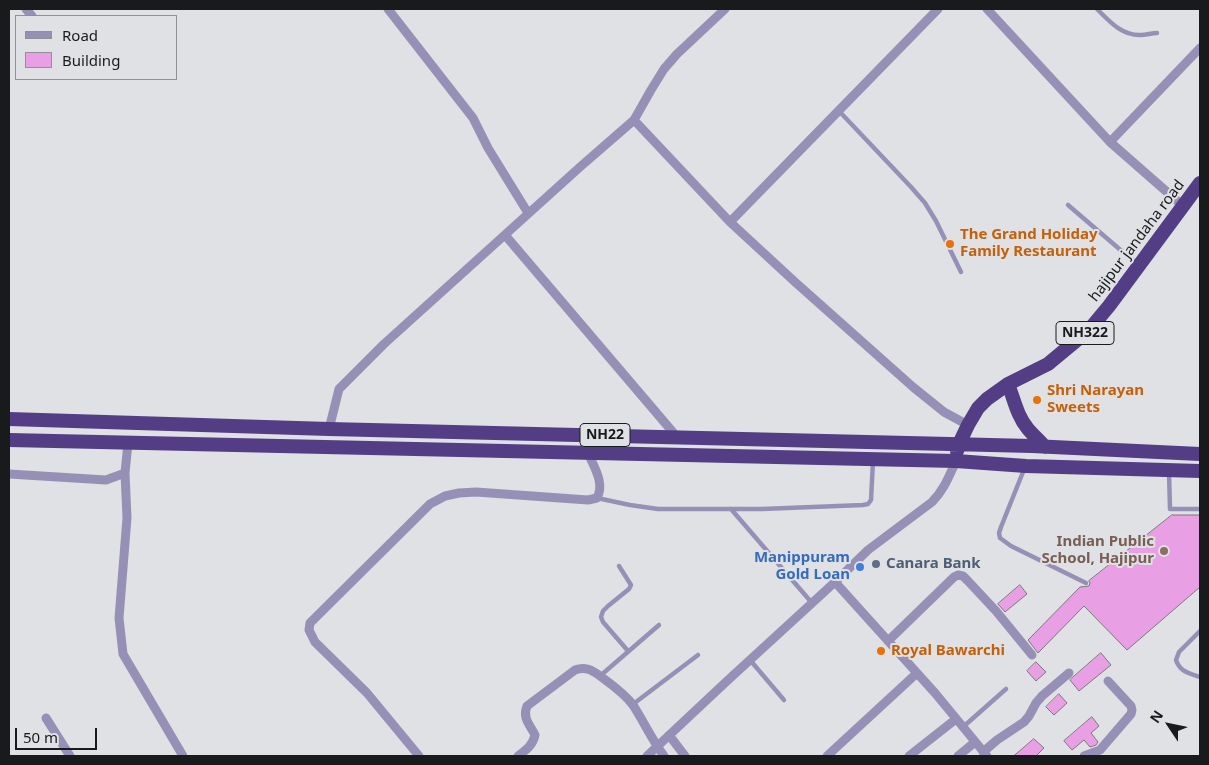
<!DOCTYPE html>
<style>
body{margin:0}
#map{position:relative;width:1209px;height:765px;overflow:hidden;background:#e0e1e4;font-family:"Noto Sans",sans-serif}
canvas{display:block}
.frame{position:absolute;inset:0;border:10px solid #191a1b;pointer-events:none}
.legend{position:absolute;left:15px;top:15px;width:162px;height:65px;box-sizing:border-box;background:#e0e1e4;border:1px solid #909194;margin:0;padding:6px 9px;list-style:none;font-size:15px;color:#191a1b}
.legend li{display:flex;align-items:center;gap:10px;height:25px}
.legend b{width:25px;border:1px solid #909194}
.north{position:absolute;left:1144px;top:700px;width:50px;height:50px;-webkit-text-stroke:4px #e0e1e4;paint-order:stroke;rotate:304deg;font-size:14px;font-weight:700;line-height:20px;text-align:center;color:#191a1b}
.north::after{content:'';display:block;margin:auto;width:18px;height:22px;background:#191a1b;clip-path:polygon(50% 0,100% 100%,50% 72%,0 100%)}
.scale{position:absolute;left:15px;top:728px;width:82px;height:22px;box-sizing:border-box;border:2px solid #191a1b;border-top:0;padding-left:6px;font-size:15px;line-height:18px;white-space:nowrap;color:#191a1b;-webkit-text-stroke:4px #e0e1e4;paint-order:stroke}
</style>
<div id="map">
<canvas width="1209" height="765"></canvas>
<div class="frame"></div>
<ul class="legend">
<li><b style="height:6px;background:#9790b6"></b>Road</li>
<li><b style="height:14px;background:#e89fe4"></b>Building</li>
</ul>
<div class="north">N</div>
<div class="scale">50 m</div>
</div>
<script>
const ctx = document.querySelector('canvas').getContext('2d');
ctx.lineJoin = 'round';
function fillPath(path, color) {
  ctx.fillStyle = color;
  ctx.fill(path, 'evenodd');
}
function strokePath(path, color, width, dash) {
  ctx.strokeStyle = color;
  ctx.lineWidth = width;
  ctx.lineCap = dash ? 'butt' : 'round';
  ctx.setLineDash(dash || []);
  ctx.stroke(path);
}
function write(font, color, halo, rows, align = 'center') {
  ctx.font = font + ' "Noto Sans",sans-serif';
  ctx.lineWidth = 4;
  ctx.setLineDash([]);
  ctx.textBaseline = 'middle';
  ctx.strokeStyle = halo;
  ctx.fillStyle = color;
  for (const [text, x, y, turn = 0] of rows) {
    ctx.save();
    ctx.translate(x, y);
    ctx.rotate((+turn || 0) * Math.PI / 180);
    ctx.textAlign = isNaN(turn) ? turn : align;
    if (halo) ctx.strokeText(text, 0, 0);
    ctx.fillText(text, 0, 0);
    ctx.restore();
  }
}
const building = new Path2D(`
 M1172,515H1200V587L1127,650L1084,606L1038,653L1028,640L1080,587L1089,586L1090,583L1089,581Z
 M1020,585L1027,594L1005,612L998,604Z
 M1101,653L1111,665L1079,691L1070,680Z
 M1036,662L1046,672L1036,681L1027,671Z
 M1059,694L1067,703L1054,715L1046,707Z
 M1092,717L1099,726L1091,733L1098,742L1096,745L1090,747L1084,740L1072,750L1064,741Z
 M1034,739L1044,748L1036,756H1014Z`);
fillPath(building, '#e89fe4');
strokePath(building, '#7b787b', 1);
strokePath(new Path2D(`
 M1097,9C1109,21 1122,36 1141,35C1146,35 1152,33 1157,33
 M839,111L911,187L925,203L936,221L961,272
 M1068,205L1138,265
 M1025,467L1001,527L999,533L1000,538L1011,546L1086,583
 M1169,472L1170,509H1200
 M597,498L630,505L658,509H762L863,505L868,504L871,500L873,461
 M731,509L812,603
 M619,566L631,585L629,589L608,606L603,611L601,617L603,622L628,651
 M1200,631L1179,652L1176,660C1180,672 1189,673 1200,677
 M750,660L784,700
 M600,676L659,625
 M632,705L698,655
 M963,727L1006,689`), '#9790b6', 4.5);
strokePath(new Path2D(`
 M26,9L32,16
 M388,9L473,118L488,148L528,213
 M987,9L1110,142L1183,206
 M634,120L730,222L795,282L913,387L944,412L968,425
 M1110,142L1200,48
 M730,222L938,9
 M505,235L677,437
 M329,429L339,389L384,344L580,167L634,120L651,90L664,69L677,54L725,9
 M125,473L127,518L119,618L123,654L183,756
 M9,474L106,480L125,473L128,443
 M835,582L935,693L987,756
 M888,641L954,577L958,575L963,576L968,581L996,611L1032,655
 M46,718L70,756
 M669,735L685,756
 M983,752L997,740L1024,722L1029,716L1036,703L1042,696L1069,673
 M419,756L367,693L315,642L309,630L310,623L430,504L445,496L459,493L476,492L588,500L597,498C605,483 594,467 588,453
 M518,756C526,750 533,745 535,735C530,725 522,718 527,706L575,670C585,666 592,670 600,676C612,685 624,693 633,705C644,722 652,740 664,756
 M647,756L727,681L835,582L868,550L932,502C944,490 949,476 956,461
 M827,756L917,673
 M909,756L956,719
 M958,756L975,742
 M1084,756L1100,750L1131,714L1132,710L1131,706L1108,681`), '#9790b6', 9);
strokePath(new Path2D(`
 M1008,384C1014,399 1017,416 1028,429C1033,435 1040,441 1045,447
 M9,419L329,429L1032,446L1200,454
 M9,440L956,461L1026,466L1200,471
 M957,451L959,444L968,425L978,408L987,399L1008,384L1048,364L1089,330L1109,306L1200,183`), '#533e86', 14);
for (const [x, y, r, color] of [
 [950,244,5,"#e8710a"],
 [1037,400,5,"#e8710a"],
 [1164,551,5,"#8d6e63"],
 [876,564,5,"#5c6f8a"],
 [860,567,5,"#3f7fe0"],
 [881,651,5,"#e8710a"]
]) {
  const dot = new Path2D();
  dot.arc(x, y, r, 0, 2 * Math.PI);
  ctx.fillStyle = color;
  ctx.fill(dot);
  strokePath(dot, '#e0e1e4', 2);
}
for (const [x, y, w] of [
 [1085,333,58],
 [605,435,50]
]) {
  const box = new Path2D();
  box.roundRect(x - w / 2, y - 11.5, w, 23, 4);
  ctx.fillStyle = '#e0e1e4';
  ctx.fill(box);
  strokePath(box, '#191a1b', 1);
}
write('bold 14px', '#191a1b', null, [
 ["NH322",1085,333],
 ["NH22",605,435]
]);
write('bold 15px', '#c56008', '#e0e1e4', [
 ["The Grand Holiday",960,235],
 ["Family Restaurant",960,252],
 ["Shri Narayan",1047,391],
 ["Sweets",1047,408],
 ["Royal Bawarchi",891,651]
], 'left');
write('15px', '#191a1b', '#e0e1e4', [
 ["hajipur jandaha road",1137,241,-53]
]);
write('bold 15px', '#785e54', '#e0e1e4', [
 ["Indian Public",1154,542],
 ["School, Hajipur",1154,559]
], 'right');
write('bold 15px', '#366cbe', '#e0e1e4', [
 ["Manippuram",850,558],
 ["Gold Loan",850,575]
], 'right');
write('bold 15px', '#4e5e75', '#e0e1e4', [
 ["Canara Bank",886,564]
], 'left');
</script>
